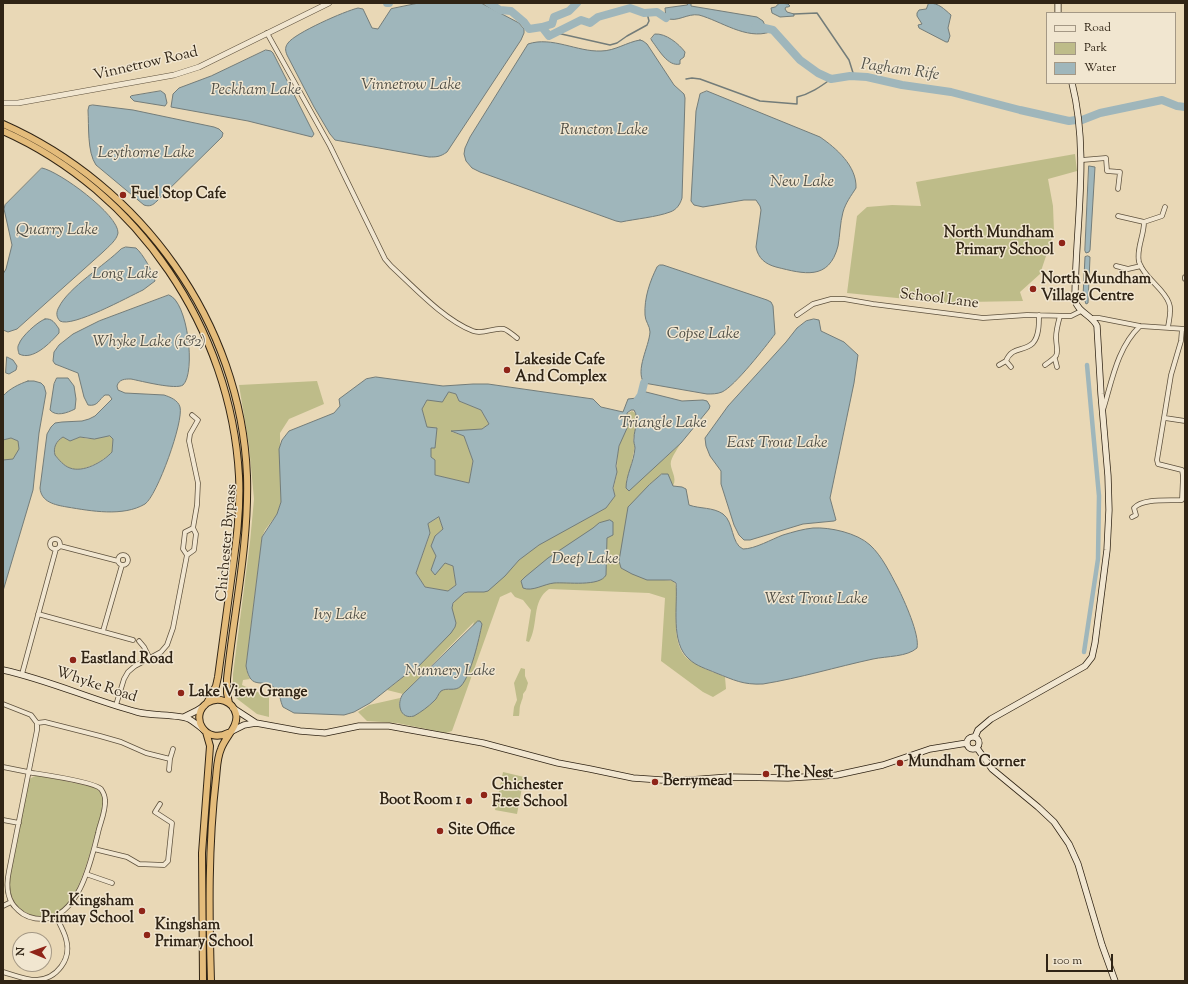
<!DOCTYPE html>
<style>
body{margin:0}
#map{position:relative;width:1188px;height:984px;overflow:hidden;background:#e9d8b6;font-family:"Sorts Mill Goudy",serif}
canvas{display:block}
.frame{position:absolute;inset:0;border:4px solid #302415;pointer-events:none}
.legend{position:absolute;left:1046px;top:12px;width:130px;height:72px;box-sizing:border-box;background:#f1e6d0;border:1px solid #a49885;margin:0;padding:5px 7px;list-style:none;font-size:12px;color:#302415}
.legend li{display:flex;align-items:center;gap:8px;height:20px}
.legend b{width:20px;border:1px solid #a49885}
.north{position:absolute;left:12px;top:932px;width:40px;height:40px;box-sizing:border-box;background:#f1e6d0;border:1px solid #a49885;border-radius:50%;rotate:272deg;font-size:11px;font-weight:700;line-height:16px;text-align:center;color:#302415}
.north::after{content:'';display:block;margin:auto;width:14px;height:18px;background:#8f2418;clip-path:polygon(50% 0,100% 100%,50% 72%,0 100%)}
.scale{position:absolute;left:1046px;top:954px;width:67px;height:18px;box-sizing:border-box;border:2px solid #302415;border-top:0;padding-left:5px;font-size:12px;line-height:14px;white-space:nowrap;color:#302415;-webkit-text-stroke:3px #f1e6d0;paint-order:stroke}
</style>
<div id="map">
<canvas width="1188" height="984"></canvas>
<div class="frame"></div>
<ul class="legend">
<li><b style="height:5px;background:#f1e6d0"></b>Road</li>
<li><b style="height:11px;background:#bebc89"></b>Park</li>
<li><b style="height:11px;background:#9fb6bb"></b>Water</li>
</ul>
<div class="north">N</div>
<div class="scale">100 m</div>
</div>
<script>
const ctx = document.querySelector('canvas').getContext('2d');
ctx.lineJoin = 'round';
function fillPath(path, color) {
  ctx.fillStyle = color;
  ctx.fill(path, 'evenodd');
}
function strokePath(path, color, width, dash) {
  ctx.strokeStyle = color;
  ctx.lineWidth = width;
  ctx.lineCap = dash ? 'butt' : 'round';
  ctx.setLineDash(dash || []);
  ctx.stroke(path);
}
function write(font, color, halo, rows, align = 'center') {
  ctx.font = font + ' "Sorts Mill Goudy",serif';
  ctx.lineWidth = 3;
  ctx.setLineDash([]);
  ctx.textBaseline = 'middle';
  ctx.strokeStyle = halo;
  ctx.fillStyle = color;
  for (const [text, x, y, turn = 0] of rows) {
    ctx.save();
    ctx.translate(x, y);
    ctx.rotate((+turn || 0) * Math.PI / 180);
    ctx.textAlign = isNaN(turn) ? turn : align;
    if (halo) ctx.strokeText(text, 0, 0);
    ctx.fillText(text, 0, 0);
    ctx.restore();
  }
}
fillPath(new Path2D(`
 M1075,154L1077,171L1048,179L1053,206L1054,232L1040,274L1020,292L1023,301L967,302V305L847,293L857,216L867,207L892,205L921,206L916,182Z
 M317,381L324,404L289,419L280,433L281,502L277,514L265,530L262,537L247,657C246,665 246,673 250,679L243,680L242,685L269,697V717L257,714L236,698L233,691V674L250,542L254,499L249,446L239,385Z
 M448,392L456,394L459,401L481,410L489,424L482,429L452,432L464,436L473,461L469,483L435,475V460L431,457V448L436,428H427L422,409L427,400Z
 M632,411L636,414L637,422L633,440L635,446L630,470L626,481L665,458L681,443C678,448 673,455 671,461C669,469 678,477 673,486L671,484L670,479L662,474L649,485L619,561L621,568L664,580L674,581L676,587C678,607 670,645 688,659C699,667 713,672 725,677L726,689L713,697L703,692L661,661L665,598L649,593L549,589C531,601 539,625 529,642L526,641L531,610L523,600L515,597L511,592L500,597L452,731L446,733L397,723L367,721L358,712L369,705L400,698C398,707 401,714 411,717L418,713L434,701L439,692L442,690L452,689L474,622L403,694L387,690L408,673L414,671L455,627C457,620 453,618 452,611C451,602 461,594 468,592L514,565C536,542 578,523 606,508L615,496C612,485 616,482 617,472C617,463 617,455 619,447C622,434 629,429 627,414Z
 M110,436L113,439L112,452C103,461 83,473 70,468C64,466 59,460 55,455C53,448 56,441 63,437L72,440L80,437L88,439Z
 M11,438L18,441L20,449L13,460H3V440Z
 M439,517L443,529L435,536L445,563L453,566L456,585L448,591L425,587L416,573L430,534L428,524Z
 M521,668L525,669V676L528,683L526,690L523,694C523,699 522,699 521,703C519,707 520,712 519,716H513L514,707L517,700L514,683Z
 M503,772L524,777L517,814L495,810Z
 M37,775L93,787C98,789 102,793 103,798C105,806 96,833 93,842C85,870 69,935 27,913C14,907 9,894 9,880L29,779Z`), '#bebc89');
const water = new Path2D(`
 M419,3H481L519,23L524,29V33L521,40L447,152C440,157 436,157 429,157L335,140L330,134L314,107L287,55C285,50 285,47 288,43C295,33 345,11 358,8L363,9L372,28L378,29L391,9Z
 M688,3H691V6L757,17L763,21L766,28L770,29V32C746,40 721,21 699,15C687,13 677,23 666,18L665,8L687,5Z
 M780,3L788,4L790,6L788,7H786L785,9L787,12L794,14V16L780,17L772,13L771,8L775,7Z
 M929,3C939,3 944,9 951,15L948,28L950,36L948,42H946L919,28L918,25L922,24L917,16V13L919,10L926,9Z
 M655,34C666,33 679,44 685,52L684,57L680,60V64C668,67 659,50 652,41L651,39Z
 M640,40L643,41L647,44L674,85L684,94L685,98L682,198C680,205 676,210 670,212C657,217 635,219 621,222L616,221L480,172L472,168L466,161L464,154L465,148L470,137L528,44C552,36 577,52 601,51C615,51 627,42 640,40Z
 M266,50L271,51L273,53L314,134L312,137L248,121L171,107L173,94L179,88L211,76Z
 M161,91L165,94L167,103L165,106L134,101L130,97L131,96Z
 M707,91L820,137C836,148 857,166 856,188C851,196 846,202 843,212C840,223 840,235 838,246C829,281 804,274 776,267C765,264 758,258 756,247L761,210L760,206L756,200H744L703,207L694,205L691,201L696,111L700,94Z
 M93,105L133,110L214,127L219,129L223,133L222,137L157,201C153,205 150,207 144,205L96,165C87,152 89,126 88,110L89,106Z
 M1089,166L1095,167L1090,250L1089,252L1086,253L1085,251Z
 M42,168C59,171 119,215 118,233C117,240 108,247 103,252L17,329L8,332L3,330V274L6,269L12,245L4,209L5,205Z
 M126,247L136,248C143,254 153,272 155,281L143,290C128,297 72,328 60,321C56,317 56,312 59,307C68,288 105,265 121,249Z
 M1088,256L1090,257L1088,303L1086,304L1083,296L1085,257Z
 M660,265H663L767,300L771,302L773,306L775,334C766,346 735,386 722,392C717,394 712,394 707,394L644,383C635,370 649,347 650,332C650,326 645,321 645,315C644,298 650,281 657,267Z
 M169,295C188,301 196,373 183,385C176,390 141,381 131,379C125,379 119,379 117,386L118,390L125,393L164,395C170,397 178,400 180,407C184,421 157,496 145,504C123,517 91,511 67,507C55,505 41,502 40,488L47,434L51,427L55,423L62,422L82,421L89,419L95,416L112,399L109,395H105C99,399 98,407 88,405L84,397L78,373L55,364L53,361L54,352L59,345L73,334L99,321ZM110,436L113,439L112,452C103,462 83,473 70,468C64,466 59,460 55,455C53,448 56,441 63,437L70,441L80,437L94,439Z
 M45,319C52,318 55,323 59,329V333C50,343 33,361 19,354C18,350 17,347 19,344C21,337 37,322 45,319Z
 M814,319L819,320L821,331L844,342L858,355L854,383L830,498L836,520L834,521L803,524L750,540H744L739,535L734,525L721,484V471L710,456L706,446L705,438L728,406L786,342L797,328L806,321Z
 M7,357L13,360L17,366L16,370L9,374L6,373Z
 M376,377L443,386L473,384H488L593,399L601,407L623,412L628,399L637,398L640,391H642L682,401L703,400L707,401L710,406L709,409L681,443L629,491L626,488C626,475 634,462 635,448C635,445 633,442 634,438C634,429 640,420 634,410H631L627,413L628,426L619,446L616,466L617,472L613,488L615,496L606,508L539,545L519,560L505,576L488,591L484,592H468L464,593L453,603L452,608L456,623L455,627L451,633L414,671L408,673L370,703L354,712L344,715L294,713L283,707C280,701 280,693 276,689C263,676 251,693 246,666L262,537L277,514L281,502L279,449L282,440L289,431L334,413L340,406L339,399L366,379ZM449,392L456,394L459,401L481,410L489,424L482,429L451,431L464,436L473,461L469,483L435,475V460L431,457V448H435L437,428L427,427L422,409L427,400L442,402ZM439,517L443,529L435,536L431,546L436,556L431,570L435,575L445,563L453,566L456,585L448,591L425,587L416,573L430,533L428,524Z
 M57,378H68L74,386L76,399L75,409C67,413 56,417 50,410L54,384Z
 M28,381H34L41,383L44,386L46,393L39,433L33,490L3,591V460L13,459L19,449L18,441L11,438L3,440V396C9,389 19,384 28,381Z
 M662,474H668L673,486L682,487L686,489L689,505C700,509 713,507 723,514C734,522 731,544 743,549C755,549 772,539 783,535C793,532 803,529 813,528C830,527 857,533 870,545C882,556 890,573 898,588C904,600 920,635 917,648C907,657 887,656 873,659C836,667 800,678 763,684C743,685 734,680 716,673C707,669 696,666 689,659C670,643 678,605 676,583L671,580H647L632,574L621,568L619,561L628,507L649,485Z
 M610,520L613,522V535L607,538L606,575C600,587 567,582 554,583C544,584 532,592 523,588L521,581L525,577L548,558L593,528L599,523Z
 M478,621H480L482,624C479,639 471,675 461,686C455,692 447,687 441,691C438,694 437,699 434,701C428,707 421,712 414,716C400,720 396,703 403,694Z`);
fillPath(water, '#9fb6bb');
strokePath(water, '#737c79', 1);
strokePath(new Path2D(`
 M794,14L817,13L849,60L854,76
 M557,33L610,45L617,43L627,36L647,25L649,21L647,13
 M686,79L692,78L700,79L760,101L797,104V97C810,94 820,87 831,79`), '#737c79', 1.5);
strokePath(new Path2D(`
 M1084,652L1098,559L1099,496L1087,365`), '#9fb6bb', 4.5);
strokePath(new Path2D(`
 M387,3H389
 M489,3L500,10L511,11L524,22L529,29L542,27L549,36L581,20L590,23L598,17L630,8L644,13L657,12L666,18
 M756,26L773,30L800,60L818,73L831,79L850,76L867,77L902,85L951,92L1020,110L1069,121L1076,120
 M542,27L552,24L554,17L569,11L577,3
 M1082,120L1100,113L1162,100L1177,106L1185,107
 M637,401L641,395L644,383`), '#9fb6bb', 8);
const minor = new Path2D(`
 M267,33L330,146L385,259L391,266C414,287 444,320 473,331C483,335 494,327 504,329C509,331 513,335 517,338
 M1082,160L1106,158L1107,171L1120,172L1118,189
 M1118,216L1144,222C1144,236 1136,249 1139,262C1144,278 1164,288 1169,303C1172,310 1169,320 1168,327
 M1144,222L1162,216L1165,207
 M1116,266L1128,269L1141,266
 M1185,277V279
 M797,315L813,304L831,299H844L873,304L983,318L1027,315L1071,316L1081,311
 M1092,318H1099L1140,326L1185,329
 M1055,359L1057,367
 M999,365L1006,361
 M1045,365C1061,354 1057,355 1056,338C1056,330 1058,323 1060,316
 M1011,367L1006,361C1012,346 1024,352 1033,343C1039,336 1039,324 1039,315
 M1103,410C1112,381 1117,348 1140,326
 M1165,418L1185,421
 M1132,517L1136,515L1134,508C1143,498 1169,501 1182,500L1183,476L1182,470L1158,464L1157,460L1171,375L1181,341L1182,329
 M50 544a5 5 0 1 1 10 0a5 5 0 1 1-10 0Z
 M60,546L118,561
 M187,555L194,550L196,534L193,528
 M118 560a5 5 0 1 1 10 0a5 5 0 1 1-10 0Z
 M38,614L133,640
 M103,631L122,565
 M139,641L144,647L149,657
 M22,674L56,549
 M3,704L31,715L37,723V730L9,871C6,885 6,900 18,910C24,916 34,919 43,919C79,917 91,861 98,833C100,823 106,811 105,800C105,797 103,792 101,789C94,782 46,775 33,773C23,771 13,769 3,767
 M116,705L124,679L128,672L135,666L161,652L167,645L173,628L187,555L183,549L185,532L193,528L197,505L198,483L189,441L190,434L198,420L192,415
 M37,723L45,722L100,736L121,742L146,753L170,759L169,770
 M170,759L173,749
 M3,820L19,823
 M94,849L127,857L139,864L164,865L168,861L172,823L155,812L160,804
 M86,874L112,883
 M3,906L11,902
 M3,972C14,975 25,980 36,980C57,979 72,959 66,939C64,931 59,923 56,916`);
const tertiary = new Path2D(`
 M3,103H18L174,75L199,67L329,3`);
const secondary = new Path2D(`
 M1058,3V13
 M3,670C49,680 92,700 137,712C151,716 178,714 189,719C194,722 199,726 204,730
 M233,708L256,723
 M184,717L196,711L204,706
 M232,731L244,725L256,723L300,731L325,733L359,726H389L483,743L558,763L590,769L633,778L676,781L729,777L788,778L837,775L883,765L930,749L967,743
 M975,737L978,730L991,719L1085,666L1092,657L1095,643L1107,550L1109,510L1108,476L1101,394L1097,326C1092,315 1078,313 1075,300C1075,227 1090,155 1072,83
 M967 743a6 6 0 1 1 12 0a6 6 0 1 1-12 0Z
 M977,748L992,769L1038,807L1054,822L1069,844L1078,864L1102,945L1115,981`);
const trunk = new Path2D(`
 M3,124C141,185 241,322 247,476C249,544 234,611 227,679V693L229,703
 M3,131C138,191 231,329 239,476C241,513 235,551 230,588C226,618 222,648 218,677L216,686L207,703
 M203,981L202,853L210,746L206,732
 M211,981C209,913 208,846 216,778C217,769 217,758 221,749C225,737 239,726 236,714C233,701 218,696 207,703C189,716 205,745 228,733`);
strokePath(minor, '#5e513d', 5.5);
strokePath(tertiary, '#5e513d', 6);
strokePath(secondary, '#302415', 7);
strokePath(trunk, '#302415', 8);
strokePath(minor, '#f1e6d0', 4);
strokePath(tertiary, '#f1e6d0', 5);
strokePath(secondary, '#f1e6d0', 5.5);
strokePath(trunk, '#e4bc7b', 6);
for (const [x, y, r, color] of [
 [123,195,4,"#8f2418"],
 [1062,243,4,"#8f2418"],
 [1033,289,4,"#8f2418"],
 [507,370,4,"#8f2418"],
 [73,660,4,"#8f2418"],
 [181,693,4,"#8f2418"],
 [900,763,4,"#8f2418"],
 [766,774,4,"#8f2418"],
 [655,782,4,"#8f2418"],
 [484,795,4,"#8f2418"],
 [469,801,4,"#8f2418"],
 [440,831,4,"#8f2418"],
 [142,911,4,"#8f2418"],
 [147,935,4,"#8f2418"]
]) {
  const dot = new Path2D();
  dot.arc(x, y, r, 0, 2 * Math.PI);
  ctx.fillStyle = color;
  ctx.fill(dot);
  strokePath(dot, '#f1e6d0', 1.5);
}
write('15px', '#302415', '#f1e6d0', [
 ["Vinnetrow Road",146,65,-13],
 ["School Lane",939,300,7],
 ["Chichester Bypass",228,543,-85],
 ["Whyke Road",96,686,18]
]);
write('bold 15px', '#302415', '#f1e6d0', [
 ["Fuel Stop Cafe",131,195],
 ["North Mundham",1054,234,"right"],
 ["Primary School",1054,251,"right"],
 ["North Mundham",1041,280],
 ["Village Centre",1041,297],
 ["Lakeside Cafe",515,361],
 ["And Complex",515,378],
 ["Eastland Road",81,660],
 ["Lake View Grange",189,693],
 ["Mundham Corner",908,763],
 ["The Nest",774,774],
 ["Berrymead",663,782],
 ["Chichester",492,786],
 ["Free School",492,803],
 ["Boot Room 1",461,801,"right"],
 ["Site Office",448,831],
 ["Kingsham",134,902,"right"],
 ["Primay School",134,919,"right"],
 ["Kingsham",155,926],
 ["Primary School",155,943]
], 'left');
write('italic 16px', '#515047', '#f1e6d0', [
 ["Pagham Rife",900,71,8],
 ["Vinnetrow Lake",411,86],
 ["Peckham Lake",256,91],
 ["Runcton Lake",604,131],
 ["Leythorne Lake",146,154],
 ["New Lake",802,183],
 ["Quarry Lake",57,231],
 ["Long Lake",125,275],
 ["Copse Lake",703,335],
 ["Whyke Lake (1&2)",149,343],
 ["Triangle Lake",663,424],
 ["East Trout Lake",777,444],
 ["Deep Lake",585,560],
 ["West Trout Lake",816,600],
 ["Ivy Lake",340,616],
 ["Nunnery Lake",450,672]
]);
</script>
